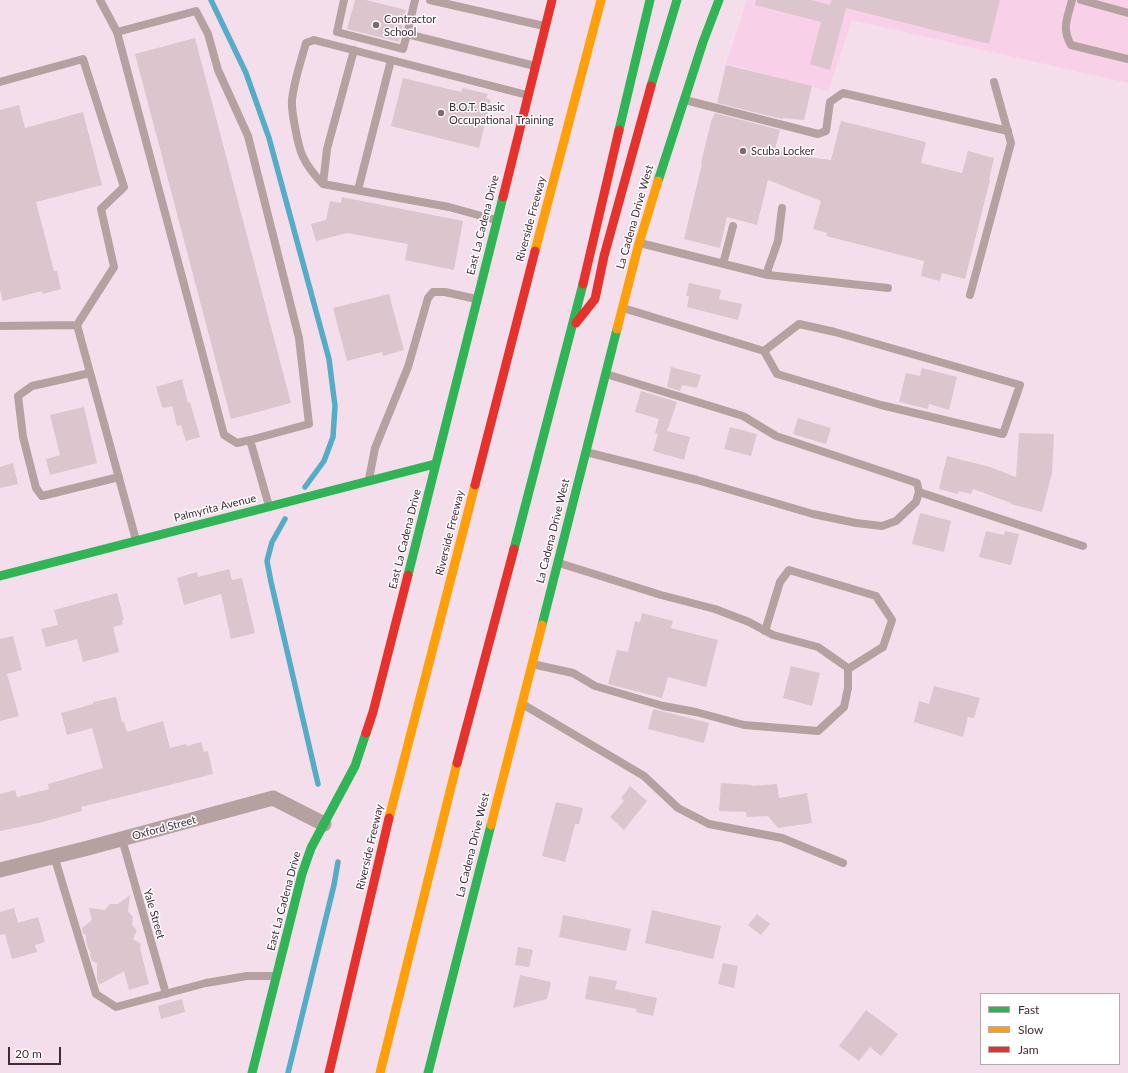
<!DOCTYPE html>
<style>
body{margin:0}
#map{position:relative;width:1128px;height:1073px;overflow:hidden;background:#f4deeb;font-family:Lato,sans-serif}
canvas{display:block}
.legend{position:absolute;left:980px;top:993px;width:140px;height:72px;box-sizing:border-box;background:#fff;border:1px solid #b3aaaf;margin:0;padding:5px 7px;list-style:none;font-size:12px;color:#422a38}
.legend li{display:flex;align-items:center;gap:8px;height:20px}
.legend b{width:20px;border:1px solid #b3aaaf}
.scale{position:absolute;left:8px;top:1047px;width:53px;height:18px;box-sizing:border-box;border:2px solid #422a38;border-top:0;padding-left:5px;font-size:12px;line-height:14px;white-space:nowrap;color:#422a38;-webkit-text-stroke:3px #fff;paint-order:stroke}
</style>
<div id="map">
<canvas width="1128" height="1073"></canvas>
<ul class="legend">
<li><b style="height:5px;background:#30b455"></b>Fast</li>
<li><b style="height:5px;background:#ff9f0a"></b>Slow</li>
<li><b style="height:5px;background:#e5322d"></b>Jam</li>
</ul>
<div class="scale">20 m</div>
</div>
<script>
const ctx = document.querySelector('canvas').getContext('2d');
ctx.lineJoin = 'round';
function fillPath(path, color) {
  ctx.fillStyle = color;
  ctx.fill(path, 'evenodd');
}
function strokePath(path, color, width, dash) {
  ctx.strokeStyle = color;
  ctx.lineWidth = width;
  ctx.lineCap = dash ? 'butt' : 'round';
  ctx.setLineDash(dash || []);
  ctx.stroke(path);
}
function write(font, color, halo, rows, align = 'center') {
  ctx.font = font + ' Lato,sans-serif';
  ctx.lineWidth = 3;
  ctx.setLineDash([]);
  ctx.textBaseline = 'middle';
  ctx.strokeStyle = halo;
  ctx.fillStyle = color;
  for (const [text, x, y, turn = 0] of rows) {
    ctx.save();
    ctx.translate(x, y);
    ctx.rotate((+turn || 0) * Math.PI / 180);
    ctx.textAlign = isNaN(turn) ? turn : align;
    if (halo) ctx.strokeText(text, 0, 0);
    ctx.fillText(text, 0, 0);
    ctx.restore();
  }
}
fillPath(new Path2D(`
 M747,0H1128V83L852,20L828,91L726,64Z`), '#f8d0e8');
strokePath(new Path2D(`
 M211,0L246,73L269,138L329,359L335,406L333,437L324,461L305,487
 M285,519L272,542L267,561L271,582L318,784
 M288,1073L334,885L338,862`), '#55acc7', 5.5);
fillPath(new Path2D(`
 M355,0H366L406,10L399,42L347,29Z
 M756,0H811L830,5L832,0H1000L989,44L846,8L830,70L810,64L821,22L755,5Z
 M195,38L291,403L231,419L135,54Z
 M726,65L812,86L804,120L783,118L782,119L717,103Z
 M403,78L461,92L463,88L488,94L486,98L491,100L479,148L391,126Z
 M19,105L25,128L83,112L102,185L36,202L54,271H57L61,289L43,294L42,291L3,301L0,290V110Z
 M715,113L780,130L775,149L791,153L790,155L831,160L841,121L926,142L921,163L962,173L968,151L994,158L989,180H990L965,279L942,273L940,281L921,276L924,261L826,236L827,233L813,229L821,201L768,180L757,225L727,217L720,248L684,239L702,164L701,163L712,118H713Z
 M342,197L463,221L454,270L405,260L408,244L347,233L316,241L311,224L326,220L330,201L341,203Z
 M689,283L721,290L719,299L742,304L738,320L687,307L689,296H686Z
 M389,294L404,350L383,356L382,352L347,361L333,308Z
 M671,367L701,375L697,388L682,385L680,391L667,387Z
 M922,368L957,377L949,410L929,404L928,409L899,402L906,373L920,376Z
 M182,379L188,403L190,402L200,437L186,441L181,425L177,426L172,406L164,408L163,407H162L156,387Z
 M641,391L677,402L667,431L690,437L684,460L653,451L658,434L655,433L659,419L635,412Z
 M84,407L97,463L50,475L46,459L60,455L50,415Z
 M798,418L831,428L826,444L793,434Z
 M730,427L757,434L751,456L724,449Z
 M1019,433L1054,434L1052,473L1042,512L1011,504V503L973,489L971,494L959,491L958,494L939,489L947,456L990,467L1016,477Z
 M13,463L18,484L0,488V467Z
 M920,513L951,521L944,552L912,544Z
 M986,531L1004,535L1005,531L1019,534L1011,565L979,557Z
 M229,569L232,580L242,578L255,633L231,639L221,594L184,605L177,578L197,572L198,577Z
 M117,593L124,620H122L123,624L113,627L119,652L83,662L77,639L46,647L41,629L58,625L54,610Z
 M642,613L673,621L671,628L718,640L706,687L668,677L662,698L608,684L617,650L628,652L635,621L640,622Z
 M13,636L22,670L7,674L19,716L0,721V639Z
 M791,666L820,673L812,706L783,698Z
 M934,686L980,698L974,718L968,717L963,737L914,722L919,701L929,704Z
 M116,697L122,722H124L127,732L163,721L170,748L185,744L187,746L201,742L204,752L208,751L213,774L81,807L82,811L39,823L0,831V794L15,790L17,797L49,789L48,784L103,768L92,728L67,735L61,713L93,704V702Z
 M653,709L709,723L704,743L648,729Z
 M721,783L752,785V786L777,784L779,798L807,793L812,823L778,828L768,816L747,817L746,812L719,811Z
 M630,786L647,801L624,830L610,817L624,801L621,798Z
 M556,802L583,808L579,824H575L565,862L542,856Z
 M130,895L128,911L133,917L132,925L137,931L133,939L141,944L140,948L149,984L129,990L124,971L99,985L97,979V963L92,961L90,955L91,953L88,948L86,941V935L83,933L82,928L92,920L89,908L105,910L110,904H118Z
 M14,908L18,923L38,917L45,942L35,945L37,952L12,959L5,934L0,935V912Z
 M652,910L721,926L713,959L645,943Z
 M757,914L770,924L761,935L748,925Z
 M563,915L631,929L626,951L559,937Z
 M518,947L533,950L529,967L515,965Z
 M723,963L738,966L734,988L718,984Z
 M520,975L551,982L547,999L513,1008Z
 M589,976L617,981L615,989L657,998L653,1016L636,1012L637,1009L585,999Z
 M182,999L185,1012L161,1019L158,1006Z
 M866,1010L898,1034L881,1056L870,1047L859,1061L839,1046Z`), '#ddc5ce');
strokePath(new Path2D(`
 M100,0L117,32
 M344,0L337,32L403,49L407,34
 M415,0L407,34L535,66
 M430,0L544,26
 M1072,0C1068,17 1061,28 1071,45L1128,59
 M1081,0L1128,13
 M0,82L83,59L124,187L101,209L114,267L77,325L136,540
 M685,100L818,134L826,131L830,102L843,93L1008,131
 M323,184L327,149L354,50
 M358,190L391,60
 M496,220L449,207L323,184C314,175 308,167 303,157C298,147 291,110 292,100C294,81 301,61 306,43L314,40L527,95
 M640,243L768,275V269L778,241L782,208
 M723,264L733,226
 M768,275L888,288
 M970,295L1011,143L994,82
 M623,308L764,351L777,374L881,405L1003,434L1020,385L835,332L799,324L764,351
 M0,326L77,325
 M90,373L32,386L18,396L23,437L36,488L42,496L119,477
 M606,374L743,416L776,436L917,483L919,492L1083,546
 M250,440L237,443L224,435L117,32L196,11L208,34L218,70L248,136L299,338L309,424L250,440L269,506
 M586,452L697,480L813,514L856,523L882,526L896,521L916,502L919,492
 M369,479L375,448L408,367L428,298L433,292H445L476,299
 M765,631L780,582L789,570L876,596L892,620L883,647L848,669
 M532,664L573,673L595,686L663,706L696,712L744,725L818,731L844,707L848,688V668L818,647L773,635L749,622L715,609L661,595L559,563
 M524,705L644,776L678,808L709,824L782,838L843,863
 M122,839L166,994
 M54,856L96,994L116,1007L206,983L247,976H276`), '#b5a19f', 8);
strokePath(new Path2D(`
 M0,870L88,848L273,798L324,824`), '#b5a19f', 15);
strokePath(new Path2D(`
 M651,86L677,0
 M619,130L650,0
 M658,181L703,42L719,0
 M514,549L583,284
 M408,575L503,197
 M0,576L435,464
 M542,625L617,329
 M252,1073L302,874L311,848L355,766L366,733
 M428,1073L491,825`), '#30b455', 9);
strokePath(new Path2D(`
 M535,251L601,0
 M617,329L639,243L658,181
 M389,818L475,485
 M491,825L542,625
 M380,1073L457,763`), '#ff9f0a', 9);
strokePath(new Path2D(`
 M503,197L552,0
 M583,284L619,130
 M576,323L595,299L604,256L651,86
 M475,485L535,251
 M366,733L373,712L408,575
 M457,763L514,549
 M329,1073L389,818`), '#e5322d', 9);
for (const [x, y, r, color] of [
 [376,25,4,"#806977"],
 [441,113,4,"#806977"],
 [743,151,4,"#806977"]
]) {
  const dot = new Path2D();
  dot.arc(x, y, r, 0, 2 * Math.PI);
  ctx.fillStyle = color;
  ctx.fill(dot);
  strokePath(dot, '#fff', 1.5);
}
write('11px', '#422a38', '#fff', [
 ["Contractor",384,19],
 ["School",384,32],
 ["B.O.T. Basic",449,107],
 ["Occupational Training",449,120],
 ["Scuba Locker",751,151]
], 'left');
write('11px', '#422a38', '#fff', [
 ["La Cadena Drive West",635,217,-74],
 ["Riverside Freeway",531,219,-75],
 ["East La Cadena Drive",483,225,-76],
 ["Palmyrita Avenue",215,508,-14],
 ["La Cadena Drive West",553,531,-76],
 ["Riverside Freeway",450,533,-76],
 ["East La Cadena Drive",405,539,-76],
 ["Oxford Street",164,828,-15],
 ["La Cadena Drive West",473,845,-76],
 ["Riverside Freeway",370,847,-77],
 ["East La Cadena Drive",284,901,-75],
 ["Yale Street",154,914,74]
]);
</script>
